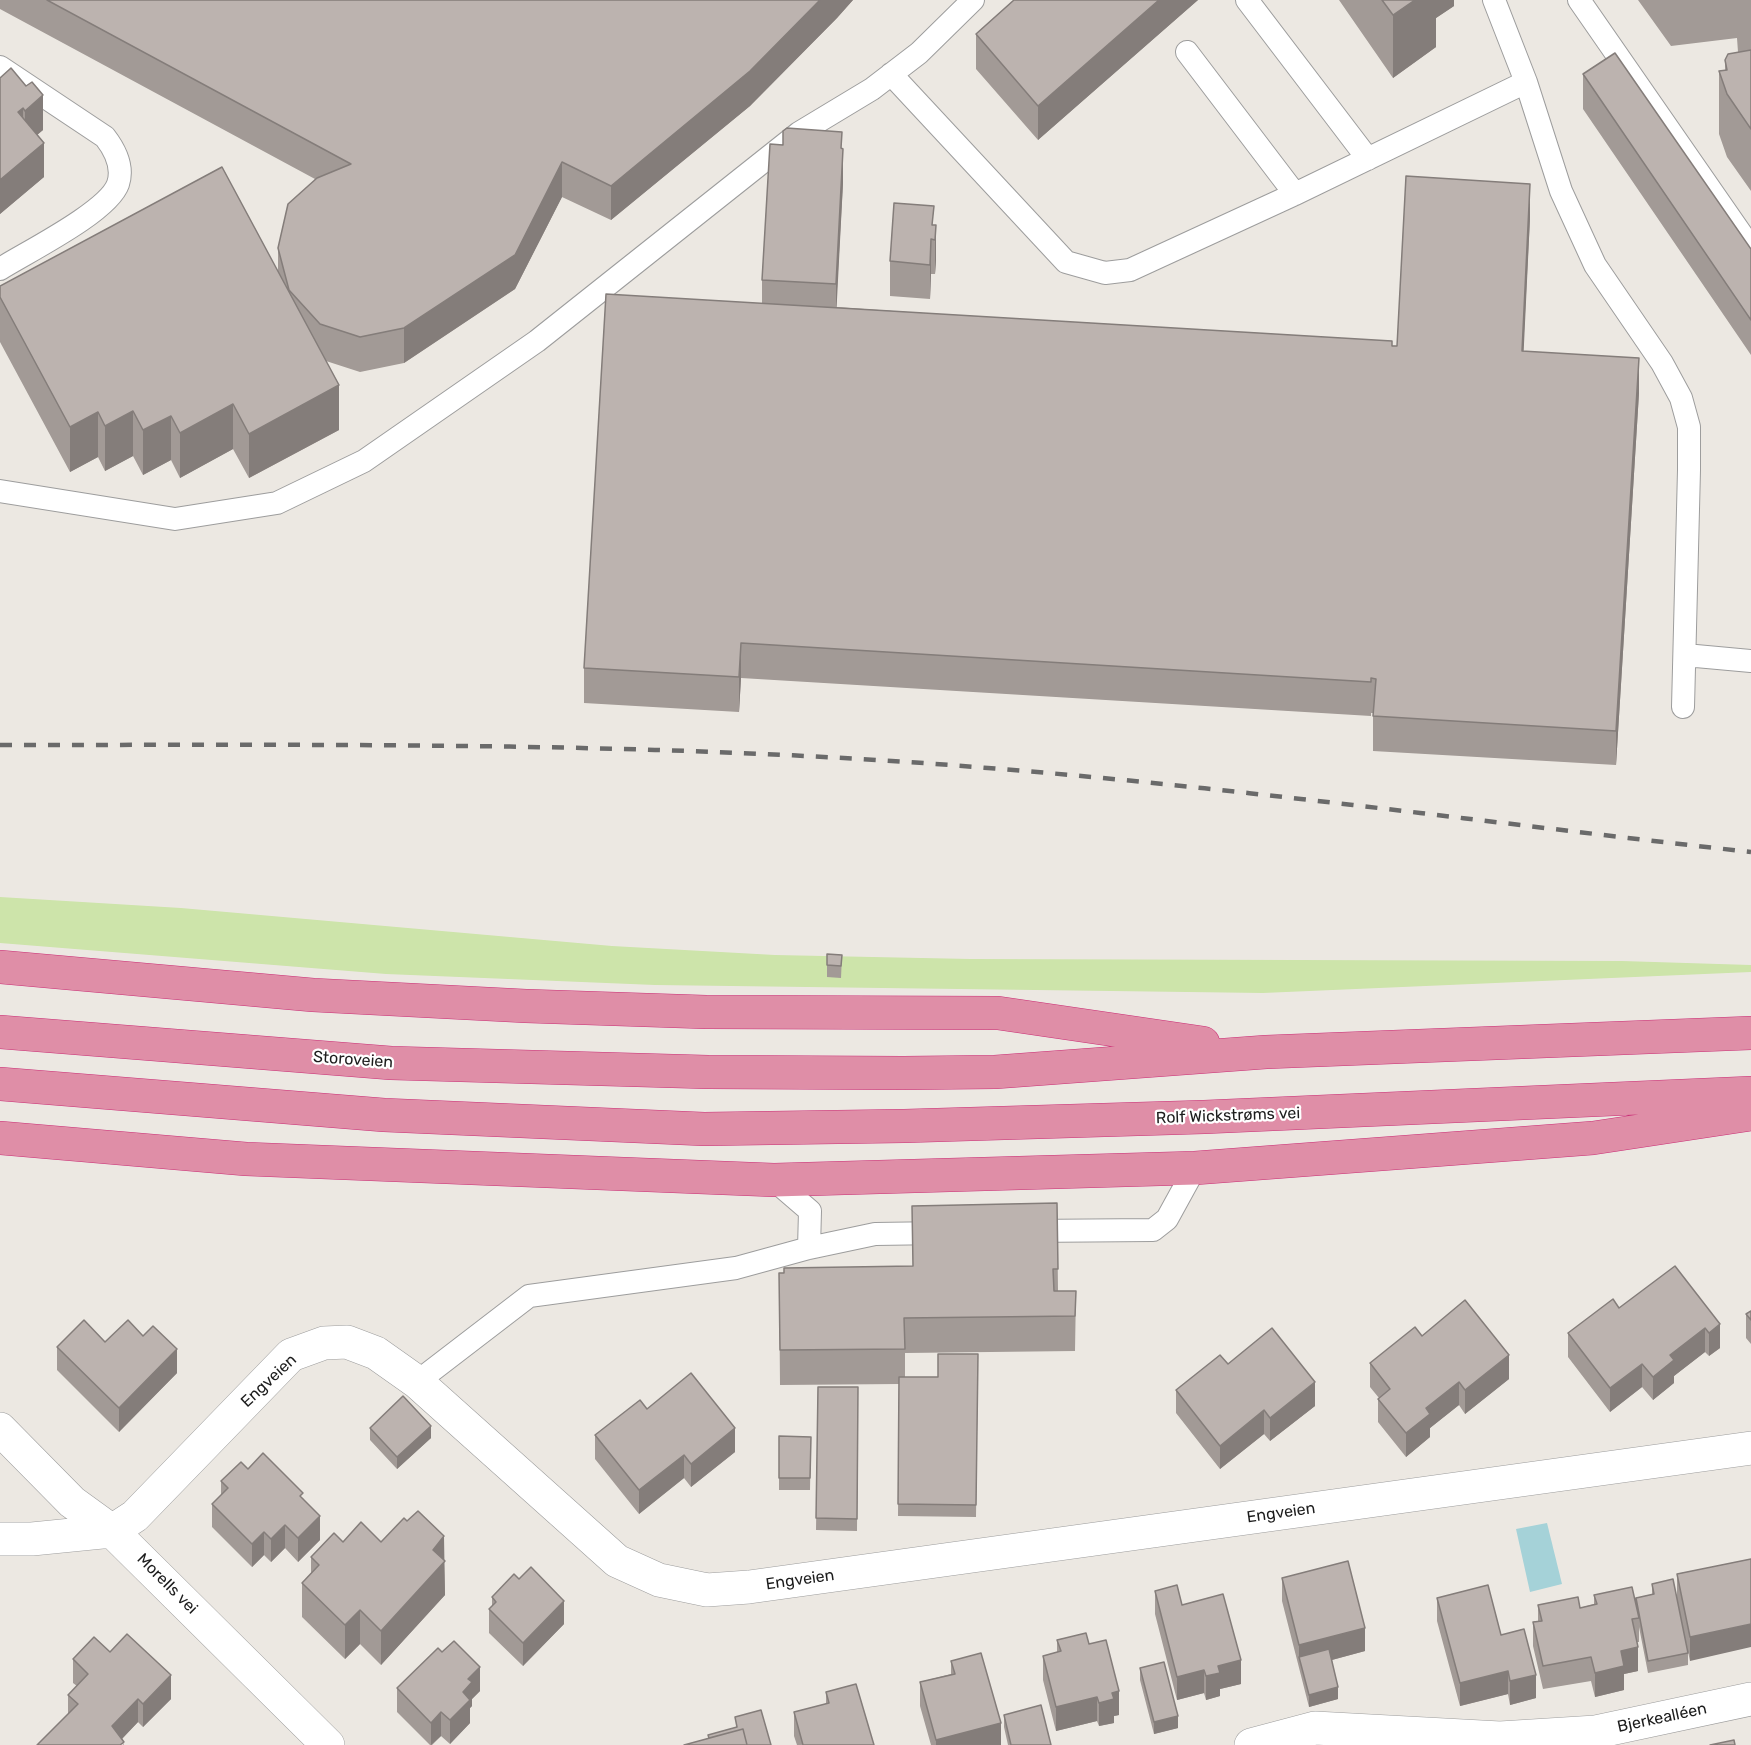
<!DOCTYPE html>
<meta charset="utf-8">
<style>
body{margin:0}
canvas{display:block;background:#ece8e2}
</style>
<canvas width="1751" height="1745"></canvas>
<script>
const ctx = document.querySelector('canvas').getContext('2d');
ctx.lineJoin = 'round';
function fillPath(path, color) {
  ctx.fillStyle = color;
  ctx.fill(path, 'evenodd');
}
function strokePath(path, color, width, dash) {
  ctx.strokeStyle = color;
  ctx.lineWidth = width;
  ctx.lineCap = dash ? 'butt' : 'round';
  ctx.setLineDash(dash || []);
  ctx.stroke(path);
}
function write(font, color, halo, rows, align = 'center') {
  ctx.font = font + ' Rubik,sans-serif';
  ctx.lineWidth = 4.5;
  ctx.setLineDash([]);
  ctx.textBaseline = 'middle';
  ctx.strokeStyle = halo;
  ctx.fillStyle = color;
  for (const [text, x, y, turn = 0] of rows) {
    ctx.save();
    ctx.translate(x, y);
    ctx.rotate((+turn || 0) * Math.PI / 180);
    ctx.textAlign = isNaN(turn) ? turn : align;
    if (halo) ctx.strokeText(text, 0, 0);
    ctx.fillText(text, 0, 0);
    ctx.restore();
  }
}
fillPath(new Path2D(`
 M0,897L181,908L612,946L775,955L971,959L1622,961L1751,965V972L1263,993L655,985L386,974L0,943Z`), '#cde4aa');
fillPath(new Path2D(`
 M1547,1523L1562,1584L1530,1592L1516,1529Z`), '#a5d2d8');
const lane = new Path2D(`
 M1247,0L1368,159
 M1494,0L1526,82L1561,191L1595,265L1662,363L1681,398L1689,427V470L1683,707
 M1579,0L1751,248
 M1187,52L1295,194
 M0,67L105,137C115,150 124,166 118,184C108,212 27,252 0,269
 M891,74L1066,262L1105,273L1130,270L1295,194L1526,82
 M0,491L175,519L277,503L364,461L537,341L799,133L872,89L919,53L973,0
 M1685,655L1751,661
 M774,1180L810,1211L809,1248
 M1026,1231L1153,1230L1167,1219L1195,1168
 M417,1382L529,1296L736,1268L809,1248L875,1234L942,1233`);
const street = new Path2D(`
 M0,1429L72,1502L112,1531L328,1745
 M0,1539H32L112,1531L135,1516L291,1355L324,1343L347,1342L376,1353L417,1382L617,1561L659,1580L707,1590L749,1587L1751,1448
 M1251,1745L1315,1728L1500,1738L1596,1732L1751,1699`);
const highway = new Path2D(`
 M0,967L313,995L526,1006L706,1012L998,1013L1203,1043
 M0,1032L391,1063L708,1072L903,1073L995,1072L1266,1052L1751,1033
 M0,1084L384,1115L704,1129L904,1126L1204,1117L1751,1093
 M0,1138L246,1159L774,1180L1195,1168L1593,1138L1751,1114`);
strokePath(lane, '#9d9d9d', 24);
strokePath(street, '#9d9d9d', 34);
strokePath(highway, '#ca2f76', 34);
strokePath(lane, '#fff', 22);
strokePath(street, '#fff', 33);
strokePath(highway, '#df8ea7', 33);
strokePath(new Path2D(`
 M0,745C329,745 659,741 988,768C1243,788 1497,824 1751,852`), '#6a6a6a', 4.5, [12, 12]);
fillPath(new Path2D(`
 M0,0H853L837,18L750,106L611,220L562,197L515,289L404,363L360,372L326,361L339,430L249,478L233,449L180,478L171,460L143,475L133,456L105,471L98,457L70,472L0,342V286L278,271V248L315,179L0,9Z
 M1014,0H1198L1038,140L976,69V34Z
 M1339,0H1454V6L1436,18V47L1393,78Z
 M1638,0H1751V191L1727,157L1719,134V71L1725,70V60L1738,52L1737,38L1671,46Z
 M1583,74L1751,249V355L1583,109Z
 M0,78L43,130L37,135L44,177L0,214Z
 M842,148L843,183L836,307L1397,346L1530,218L1523,352L1639,393L1616,765L1373,751V713H1371V716L741,678L739,712L584,703V668L762,303V280Z
 M934,225L936,260L935,274H931L930,299L890,296V261Z
 M827,954L842,955L841,978L827,977Z
 M1057,1203L1058,1291H1076L1075,1351L905,1353V1377H938L978,1354L976,1517L898,1516L899,1384L780,1385L779,1273L913,1266L912,1206Z
 M1675,1266L1720,1348L1709,1356L1705,1352L1683,1369L1674,1376V1383L1653,1400L1642,1387L1610,1412L1568,1357V1333L1619,1308Z
 M1751,1311V1344L1746,1338V1314Z
 M1422,1336L1509,1379L1465,1414L1459,1405L1430,1428V1437L1406,1457L1378,1422V1399L1379,1398L1370,1387V1363Z
 M105,1342L177,1373L119,1432L57,1370V1347Z
 M1228,1364L1315,1406L1270,1441L1264,1434L1220,1469L1176,1413V1390Z
 M818,1387H858L857,1531L816,1530Z
 M647,1409L735,1452L691,1487L684,1478L639,1514L595,1459V1435Z
 M370,1428L431,1438L397,1469L370,1440Z
 M779,1436L811,1437L810,1490H779Z
 M221,1481L303,1498L320,1540L298,1562L285,1548L271,1562L264,1555L252,1567L212,1527V1504L221,1495Z
 M343,1542H381L444,1560L445,1595L381,1665L360,1644L345,1659L302,1617V1583L311,1573V1557Z
 M1751,1559L1690,1661L1678,1605L1688,1653V1665L1648,1673L1639,1627V1642H1637L1638,1671L1624,1674V1690L1595,1697L1591,1681L1543,1689L1533,1646V1622L1538,1621V1605L1580,1608L1594,1604V1595L1636,1603V1598L1652,1595V1584L1677,1597V1574Z
 M1282,1578L1365,1651L1332,1660L1338,1699L1309,1707L1282,1601Z
 M1155,1591L1182,1605L1241,1684L1220,1689V1696L1206,1700L1204,1693L1177,1700L1155,1614Z
 M492,1597L564,1624L523,1666L489,1633V1609L492,1606Z
 M1437,1598L1501,1635L1536,1698L1510,1705L1508,1694L1460,1706L1437,1621Z
 M1057,1640L1089,1644L1119,1715L1114,1716V1723L1099,1726L1097,1721L1056,1731L1043,1680V1656L1057,1652Z
 M110,1652L171,1699L143,1727L138,1722L122,1739L124,1745L68,1714V1695L77,1686L73,1683V1659Z
 M951,1661L1001,1745H931L920,1706V1682L951,1674Z
 M1140,1668L1178,1728L1154,1734L1140,1680Z
 M397,1688L480,1691L472,1699V1706L470,1708V1723L450,1744L441,1736L432,1745H430L397,1712Z
 M826,1692L874,1745H797L794,1736V1712L826,1704Z
 M1004,1715L1051,1745H1008L1004,1727Z`), '#a29a96');
fillPath(new Path2D(`
 M820,0H853L837,18L750,106L611,220V186Z
 M1159,0H1198L1038,140V106Z
 M1415,0H1454V6L1436,18V47L1393,78V15Z
 M43,95V130L25,145V111Z
 M23,108V142L18,112Z
 M44,143V177L0,214V180Z
 M843,149V183L836,319V284Z
 M562,162V197L515,289L404,363V328Z
 M1530,184V218L1522,386V351Z
 M936,225V260L935,274V240Z
 M931,239V274L930,299V265Z
 M1639,358V393L1616,765V731Z
 M339,385V430L249,478V434Z
 M233,404V449L180,478V433Z
 M133,411V456L105,471V426Z
 M98,412V457L70,472V427Z
 M171,416V460L143,475V430Z
 M741,643V678L739,712V677Z
 M1720,1324V1348L1709,1356V1333Z
 M1705,1328V1352L1674,1376V1383L1653,1400V1377L1670,1355Z
 M177,1349V1373L119,1432V1408Z
 M1509,1355V1379L1465,1414V1390Z
 M1642,1364V1387L1610,1412V1388Z
 M1315,1382V1406L1270,1441V1418Z
 M1459,1382V1405L1430,1428V1437L1406,1457V1433L1426,1408Z
 M1264,1410V1434L1220,1469V1446Z
 M431,1426V1438L397,1469V1457Z
 M735,1428V1452L691,1487V1464Z
 M684,1455V1478L639,1514V1490Z
 M320,1516V1540L298,1562V1538Z
 M285,1525V1548L271,1562V1539Z
 M264,1532V1555L252,1567V1544Z
 M444,1536L445,1595L381,1665V1631L433,1550Z
 M564,1601V1624L523,1666V1643Z
 M360,1610V1644L345,1659V1625Z
 M1751,1624V1647L1690,1661V1637Z
 M1365,1628V1651L1302,1668L1299,1657V1645Z
 M1638,1647V1671L1624,1674V1690L1595,1697V1673L1621,1651Z
 M1241,1660V1684L1220,1689V1696L1206,1700V1676L1218,1666Z
 M480,1667V1691L472,1699V1706L470,1708V1723L450,1744V1720L468,1679Z
 M1204,1670V1693L1177,1700V1677Z
 M1508,1671V1694L1460,1706V1683Z
 M171,1675V1699L143,1727V1704Z
 M1536,1675V1698L1510,1705V1681Z
 M1338,1687V1699L1309,1707V1695Z
 M1119,1691V1715L1114,1716V1723L1099,1726V1703L1112,1693Z
 M1097,1697V1721L1056,1731V1707Z
 M138,1699V1722L116,1745L112,1726Z
 M441,1712V1736L431,1745V1723Z
 M1178,1716V1728L1154,1734V1722Z
 M1001,1723V1745H936V1740Z`), '#847d7a');
const building = new Path2D(`
 M47,0H820L750,71L611,186L562,162L515,255L404,328L360,337L320,324L289,290L278,248L288,204L317,178L351,164Z
 M1014,0H1159L1038,106L976,34Z
 M1382,0H1415L1393,15Z
 M1751,50V129L1727,94L1719,71L1727,70L1725,60L1728,54Z
 M1615,53L1751,249V320L1583,74Z
 M11,68L26,86L32,82L43,95L25,111L23,108L18,112L44,143L0,180V78Z
 M787,128L842,132L841,148L843,149L836,284L762,280L770,144L783,145V131Z
 M222,167L339,385L249,434L233,404L180,433L171,416L143,430L133,411L105,426L98,412L70,427L0,297V286Z
 M1406,176L1530,184L1522,351L1639,358L1616,731L1373,716L1376,679L1371,678V682L741,643L739,677L584,668L606,294L1392,341V346H1397Z
 M894,203L934,206L932,225H936L935,240L931,239L930,265L890,261Z
 M827,954L842,955L841,966L827,965Z
 M1057,1203L1058,1269H1053L1054,1291H1076L1075,1316L904,1318L905,1349L780,1350L779,1273H784V1268L913,1266L912,1206Z
 M1675,1266L1720,1324L1709,1333L1705,1328L1683,1345L1670,1355L1674,1360L1653,1377L1642,1364L1610,1388L1568,1333L1613,1299L1619,1308Z
 M1465,1300L1509,1355L1465,1390L1459,1382L1426,1408L1430,1414L1406,1433L1378,1399L1390,1389L1370,1363L1415,1327L1422,1336Z
 M1751,1311V1320L1746,1314Z
 M84,1320L105,1342L128,1320L143,1336L153,1326L177,1349L119,1408L57,1347Z
 M1272,1328L1315,1382L1270,1418L1264,1410L1220,1446L1176,1390L1220,1355L1228,1364Z
 M938,1354H978L976,1505L898,1504L899,1377H938Z
 M691,1373L735,1428L691,1464L684,1455L639,1490L595,1435L640,1400L647,1409Z
 M818,1387H858L857,1519L816,1518Z
 M403,1396L431,1426L397,1457L370,1428Z
 M779,1436L811,1437L810,1478H779Z
 M263,1453L303,1493L300,1496L320,1516L298,1538L285,1525L271,1539L264,1532L252,1544L212,1504L228,1488L221,1481L241,1462L248,1469Z
 M418,1511L444,1536L433,1550L445,1561L381,1631L360,1610L345,1625L302,1583L319,1565L311,1557L334,1533L343,1542L361,1522L381,1542L404,1518L407,1521Z
 M1751,1559V1624L1690,1637L1677,1574Z
 M1348,1561L1365,1628L1299,1645L1282,1578Z
 M531,1567L564,1601L523,1643L489,1609L496,1602L492,1597L514,1574L519,1579Z
 M1673,1579L1688,1653L1648,1661L1636,1598L1654,1594L1652,1584Z
 M1177,1585L1182,1605L1223,1594L1241,1660L1218,1666L1220,1673L1206,1676L1204,1670L1177,1677L1155,1591Z
 M1488,1585L1501,1635L1524,1629L1536,1675L1510,1681L1508,1671L1460,1683L1437,1598Z
 M1632,1587L1639,1618L1632,1619L1638,1647L1621,1651L1624,1666L1595,1673L1591,1657L1543,1666L1533,1622L1542,1621L1538,1605L1578,1597L1580,1608L1597,1604L1594,1595Z
 M1086,1633L1089,1644L1106,1640L1119,1691L1112,1693L1114,1699L1099,1703L1097,1697L1056,1707L1043,1656L1061,1651L1057,1640Z
 M127,1634L171,1675L143,1704L138,1699L112,1726L124,1742L120,1745H37L78,1704L68,1695L88,1674L73,1659L94,1637L110,1652Z
 M454,1641L480,1667L468,1679L472,1682L463,1692L470,1700L450,1720L441,1712L431,1723L397,1688L438,1648L442,1652Z
 M1329,1649L1338,1687L1309,1695L1299,1657Z
 M981,1653L1001,1723L936,1740L920,1682L955,1674L951,1661Z
 M1164,1662L1178,1716L1154,1722L1140,1668Z
 M856,1684L874,1745H803L794,1712L829,1703L826,1692Z
 M1041,1705L1051,1745H1011L1004,1715Z
 M761,1710L771,1745H747L743,1729L709,1738L708,1735L737,1727L735,1717Z
 M743,1729L747,1745H684Z
 M1734,1740L1735,1745H1710Z`);
fillPath(building, '#bcb3af');
strokePath(building, '#847d7a', 1.5);
write('16px', '#1c1c1c', '#fff', [
 ["Storoveien",353,1060,4],
 ["Rolf Wickstrøms vei",1228,1116,-2],
 ["Engveien",269,1381,-43],
 ["Engveien",1281,1513,-8],
 ["Engveien",800,1580,-8],
 ["Morells vei",167,1584,45],
 ["Bjerkealléen",1662,1718,-12]
]);
</script>
